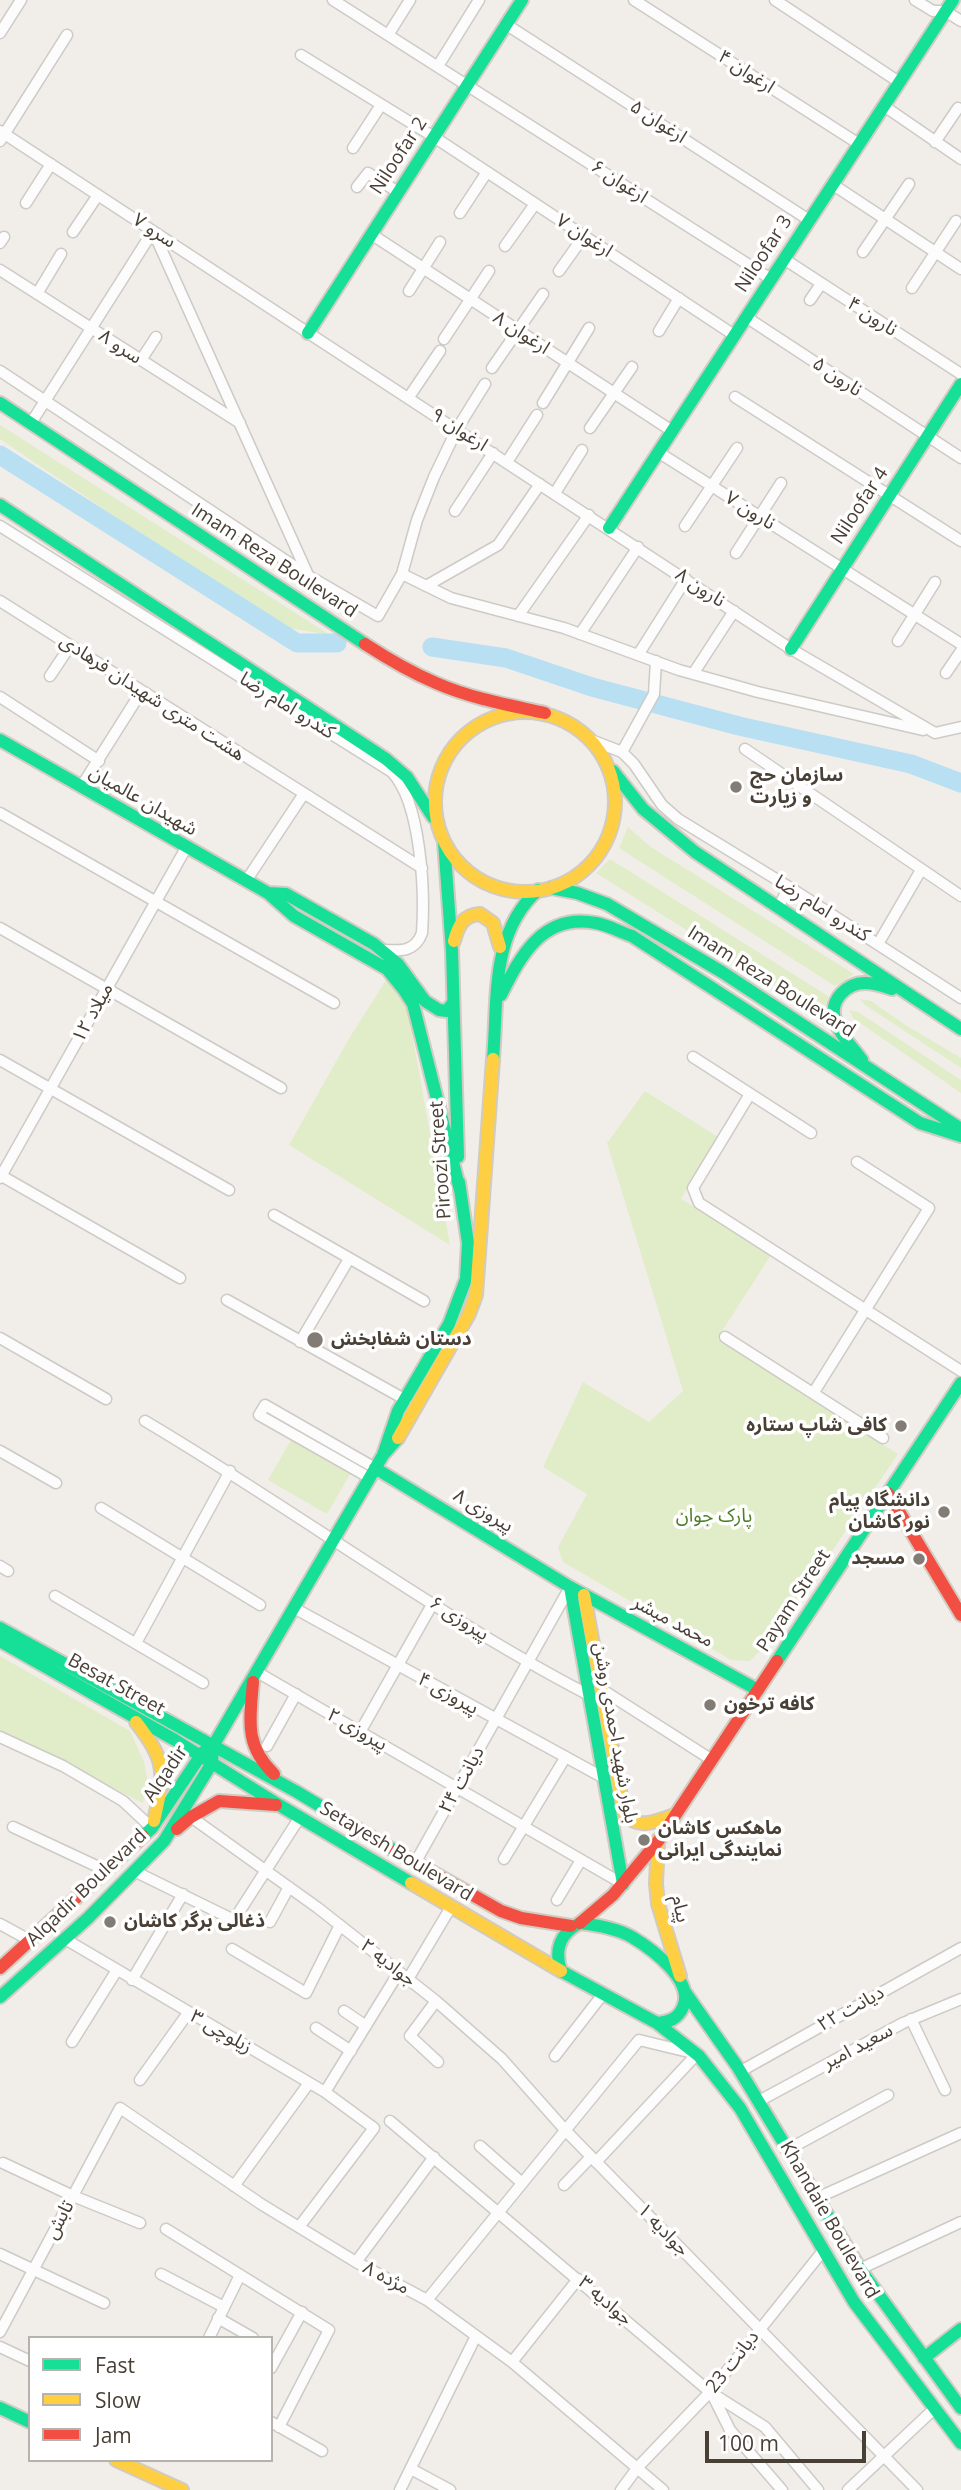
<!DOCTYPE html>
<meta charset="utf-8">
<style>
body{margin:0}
#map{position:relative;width:961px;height:2490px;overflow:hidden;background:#f1eeea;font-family:"Open Sans",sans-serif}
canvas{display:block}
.legend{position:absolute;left:28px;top:2336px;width:245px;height:126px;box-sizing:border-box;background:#fff;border:2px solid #b6b2ae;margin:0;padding:9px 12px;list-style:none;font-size:21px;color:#483f35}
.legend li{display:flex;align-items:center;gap:14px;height:35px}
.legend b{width:35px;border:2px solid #b6b2ae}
.scale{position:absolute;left:705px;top:2431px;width:161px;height:32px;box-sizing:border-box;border:4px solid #483f35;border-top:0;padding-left:9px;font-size:21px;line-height:24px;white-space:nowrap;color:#483f35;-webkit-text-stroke:5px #fff;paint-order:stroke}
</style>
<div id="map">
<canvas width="961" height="2490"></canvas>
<ul class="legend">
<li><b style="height:9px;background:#16e098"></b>Fast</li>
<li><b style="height:9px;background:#ffcf43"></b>Slow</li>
<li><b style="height:9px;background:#f24e42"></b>Jam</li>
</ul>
<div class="scale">100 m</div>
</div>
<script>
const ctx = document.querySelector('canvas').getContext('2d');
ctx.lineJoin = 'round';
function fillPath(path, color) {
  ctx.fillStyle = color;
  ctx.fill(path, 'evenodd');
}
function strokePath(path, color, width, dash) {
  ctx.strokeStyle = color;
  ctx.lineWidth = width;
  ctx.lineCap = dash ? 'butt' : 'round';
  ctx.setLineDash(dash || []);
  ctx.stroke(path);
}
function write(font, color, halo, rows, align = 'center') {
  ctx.font = font + ' "Open Sans","Noto Sans Arabic",sans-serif';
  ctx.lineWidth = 7;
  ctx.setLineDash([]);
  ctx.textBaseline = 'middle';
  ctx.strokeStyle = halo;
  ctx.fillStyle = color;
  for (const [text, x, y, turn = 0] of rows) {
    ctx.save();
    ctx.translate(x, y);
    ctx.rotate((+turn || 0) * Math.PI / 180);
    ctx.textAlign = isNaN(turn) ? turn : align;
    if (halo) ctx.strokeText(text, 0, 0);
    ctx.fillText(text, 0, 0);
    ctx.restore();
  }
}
fillPath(new Path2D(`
 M0,425L330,635L277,626L0,439Z
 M628,827L651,847L854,974L835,986L619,848Z
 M610,859L828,996L824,1017L596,873Z
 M386,980L406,1000L450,1245L289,1145L350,1037Z
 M860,999L871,1001L907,1026L961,1058V1068L865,1005Z
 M849,1010L858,1012L961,1080V1093L853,1018Z
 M645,1091L718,1137L681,1199L771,1255L717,1339L898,1454L773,1638L750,1661L731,1660L563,1562L558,1547L587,1494L543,1467L583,1382L649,1422L683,1391L607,1143Z
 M291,1440L350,1474L327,1514L268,1480Z
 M0,1656L130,1731L144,1762L147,1778L143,1803L0,1731Z`), '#e1ecc8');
strokePath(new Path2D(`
 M0,455L297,643H337
 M432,647L506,658L592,687L739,726L911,764L961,783`), '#b8dff2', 19);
const street = new Path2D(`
 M333,0L771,279
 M634,0L859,144
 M775,0L899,82
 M915,0L933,11H945L961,21
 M507,25L809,220
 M0,33L21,0
 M388,35L410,0
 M301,55L434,137L734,335
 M438,66L479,0
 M884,106L961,159
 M0,131L791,649L935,733L961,727
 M0,141L67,35
 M935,142L958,108
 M353,148L381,105
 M832,184L961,269
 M357,187L368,173L398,192
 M26,203L51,164
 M460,213L487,172
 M153,231L308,575
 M73,232L98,195
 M371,234L672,431
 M0,243L4,237
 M505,246L535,204
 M863,252L909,184
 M784,259L961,374
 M0,270L240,423
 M559,271L584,236
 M912,288L956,221
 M409,291L440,242
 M37,294L61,254
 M810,300L821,284
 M746,317L961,458
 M659,331L679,298
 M444,339L489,271
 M141,360L156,337
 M492,368L543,294
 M0,371L309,576L378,616L402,574L417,520L434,477L457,429L485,384
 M409,397L440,351
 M735,397L961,541
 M543,403L589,328
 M31,423L153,231
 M590,428L632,367
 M658,452L961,644
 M507,462L537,415
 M555,493L582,450
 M455,511L493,453
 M0,526L392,772C421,803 425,891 422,933C415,952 401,951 383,950
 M685,526L737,448
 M736,553L781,483
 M402,574L451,598L564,628L679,670L758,692L923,730
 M426,586L498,545L540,484
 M0,601L422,868
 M518,616L589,515
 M580,634L638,547
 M898,641L935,582
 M638,655L686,579
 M946,673L961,651
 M693,674L734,611
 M50,676L70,646
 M0,697L99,761
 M591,740L622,752L634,764L662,805L678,819L789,887L961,998
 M745,749L961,896
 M622,752L654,694L656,661
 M81,787L141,692
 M0,813L334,1003
 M246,881L303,795
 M778,908L789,887
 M0,928L281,1088
 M878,944L921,870
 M693,1057L811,1133
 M0,1060L229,1190
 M750,1094L693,1188L699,1203L961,1371
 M0,1175L180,1278
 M0,1178L186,848
 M274,1215L424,1301
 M227,1300L406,1400
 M725,1337L883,1438
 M0,1338L106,1399
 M300,1342L349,1259
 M814,1392L929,1208L857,1162
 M145,1421C294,1509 434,1614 587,1694
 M0,1451L56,1483
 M370,1478L259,1415L265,1405L375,1468
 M101,1508L260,1605
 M0,1566L8,1571
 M55,1596L203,1683
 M294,1608L604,1778
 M136,1643L230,1471
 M257,1672L623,1884
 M601,1689L712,1760
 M360,1732L433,1603
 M0,1737L63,1766L123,1801L152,1828
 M267,1746L296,1694
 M191,1817L318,1908L436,2001L502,2059L566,2131L917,2490
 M13,1827L107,1871
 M504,1859L565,1758
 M415,1863L570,1587
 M136,1872L234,1920L300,1817
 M557,1900L581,1860
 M270,1922L289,1887
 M0,1924L31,1941
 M65,1939L325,2092L374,2128L299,2227
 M232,1949L306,1993L340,1925
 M408,1979L451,1907
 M132,1980L183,1894
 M436,2001L410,2036L438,2062
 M344,2011L366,2026
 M911,2019L945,2090
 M316,2028L351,2051
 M72,2042L117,1970
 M555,2056L603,1994
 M741,2071L961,1948
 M140,2080L188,2013
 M325,2092L399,1972
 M759,2101L903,2023L961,1999
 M390,2121L710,2392L765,2427L818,2490
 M480,2146L522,2183
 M789,2149L888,2095
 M596,2162L697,2054
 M3,2163L73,2196L140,2223
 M564,2185L591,2157
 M234,2186L309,2083
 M817,2198L961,2133
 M166,2229L329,2330L279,2427
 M0,2254L104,2303
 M356,2262L434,2157
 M860,2269L961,2222
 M161,2274L224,2307
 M427,2300L639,2040L697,2054
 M218,2318L253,2338
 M0,2332L120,2108L261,2204L356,2262L427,2300L512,2362L663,2490
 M209,2338L240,2275
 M0,2347L30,2361
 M512,2362L578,2279
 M271,2368L302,2312
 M711,2392L730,2430L782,2490
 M271,2422L322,2451
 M411,2469L450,2490
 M400,2490L476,2336
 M621,2490L638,2467L710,2392L822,2252
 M848,2490L934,2409`);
const fast = new Path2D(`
 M308,333L522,0
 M0,403L365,644
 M0,505L386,759L407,777L433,817
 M609,528L953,0
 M791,649L961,384
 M0,740L268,893L294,916L387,969L404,990L413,1004L460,1190
 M613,771L643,809L695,852L961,1029
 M444,842L452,951L458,1157
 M551,888L577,893L607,904L722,972L961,1129
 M268,893L286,894L374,944L398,964L425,1001L439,1010L447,1011L452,1004
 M501,995C521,955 543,913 596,923C608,925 620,932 632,936L920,1123L961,1136
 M493,1059C498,1000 490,933 538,890
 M862,1060C853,1047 839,1035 835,1019C829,1000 847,983 865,983C875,983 883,986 892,989
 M383,1455L398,1411L449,1324L466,1279L468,1243L459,1182
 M375,1468L570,1587L758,1690
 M570,1587L623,1884
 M0,1628L297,1792L395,1851
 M0,1641L175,1740L279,1805L411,1883
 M777,1661L961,1383
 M143,1836L152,1828L203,1752
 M580,1923C598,1925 616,1928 632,1937C652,1949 695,1981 683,2007C678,2019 669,2022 657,2023L561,1971C554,1950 560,1933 580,1923Z
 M685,1992L737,2066L860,2269L961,2408
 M0,1997L88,1918L164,1841L212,1763L213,1746L383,1455L398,1438
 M657,2023L699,2056L740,2108L854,2302L961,2443
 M924,2358L961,2329
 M0,2408L30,2422`);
const slow = new Path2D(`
 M435 802a90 90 0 1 1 180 0a90 90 0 1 1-180 0Z
 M454,941C458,926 463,915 480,914L493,923L500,947
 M398,1438L469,1314L476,1295L493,1059
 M584,1595L624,1813C639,1831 656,1821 675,1815
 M136,1722C167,1762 165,1773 154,1821
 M658,1840L656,1884L658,1904L680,1976
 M411,1883L561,1971
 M116,2460L182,2490`);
const jam = new Path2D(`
 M365,644C388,659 410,672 436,683C470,698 508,705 545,713
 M888,1493L961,1615
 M253,1682C250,1720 244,1745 274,1774
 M177,1829L191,1817L219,1801L276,1805
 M395,1851L501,1911L521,1918L571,1926
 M580,1923L613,1895L659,1840L777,1661
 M0,1968L143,1836`);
strokePath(street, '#cecac6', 13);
strokePath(fast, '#d1cbc1', 16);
strokePath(slow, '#d1cbc1', 16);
strokePath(jam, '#d1cbc1', 16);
strokePath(street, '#fdfcfc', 10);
strokePath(fast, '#16e098', 12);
strokePath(slow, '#ffcf43', 12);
strokePath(jam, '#f24e42', 12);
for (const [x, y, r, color] of [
 [736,787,7,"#837c74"],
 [315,1340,9,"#837c74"],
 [901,1426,7,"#837c74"],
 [944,1512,7,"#837c74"],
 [919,1559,7,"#837c74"],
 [710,1705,7,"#837c74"],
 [644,1840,7,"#837c74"],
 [110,1922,7,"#837c74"]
]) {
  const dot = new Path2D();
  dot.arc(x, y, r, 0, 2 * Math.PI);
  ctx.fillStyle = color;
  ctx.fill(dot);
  strokePath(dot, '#fff', 2.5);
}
write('19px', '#483f35', '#fff', [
 ["ارغوان ۴",746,72,33],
 ["ارغوان ۵",658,122,33],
 ["Niloofar 2",399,156,-57],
 ["ارغوان ۶",619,182,33],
 ["سرو ۷",154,231,33],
 ["ارغوان ۷",584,236,33],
 ["Niloofar 3",764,254,-57],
 ["نارون ۴",872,317,33],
 ["ارغوان ۸",521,333,33],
 ["سرو ۸",120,347,33],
 ["نارون ۵",837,377,34],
 ["ارغوان ۹",459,430,33],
 ["Niloofar 4",860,506,-57],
 ["نارون ۷",750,511,32],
 ["Imam Reza Boulevard",274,561,33],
 ["نارون ۸",700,588,33],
 ["هشت متری شهیدان فرهادی",152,698,33],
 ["کندرو امام رضا",287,706,32],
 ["شهیدان عالمیان",143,801,30],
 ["کندرو امام رضا",822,909,32],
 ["Imam Reza Boulevard",771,982,32],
 ["میلاد ۱۲",93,1013,-61],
 ["Piroozi Street",441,1160,-94],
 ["پیروزی ۸",483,1511,31],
 ["Payam Street",794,1601,-57],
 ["پیروزی ۶",459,1619,32],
 ["محمد مبشر",673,1622,28],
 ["Besat Street",116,1685,29],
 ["پیروزی ۴",448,1694,29],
 ["پیروزی ۲",357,1730,30],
 ["بلوار شهید احمدی روشن",615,1733,80],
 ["Alqadir",166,1774,-56],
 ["دیانت ۲۴",462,1780,-61],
 ["Setayesh Boulevard",396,1852,31],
 ["Alqadir Boulevard",87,1888,-44],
 ["پیام",680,1909,78],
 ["جوادیه ۲",388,1963,38],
 ["دیانت ۲۲",851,2009,-29],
 ["زیلوچی ۳",221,2032,30],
 ["سعید امیر",858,2047,-28],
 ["تابش",60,2220,-62],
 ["Khandaie Boulevard",829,2220,60],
 ["جوادیه ۱",663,2230,46],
 ["مژده ۸",386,2278,28],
 ["جوادیه ۳",605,2301,41],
 ["دیانت 23",733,2362,-52]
]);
write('bold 19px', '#483f35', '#fff', [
 ["سازمان حج",750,776],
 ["و زیارت",750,798],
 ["دستان شفابخش",331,1340],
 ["کافی شاپ ستاره",887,1426,"right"],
 ["دانشگاه پیام",930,1501,"right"],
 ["نور کاشان",930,1523,"right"],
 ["مسجد",905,1559,"right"],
 ["کافه ترخون",724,1705],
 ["ماهکس کاشان",658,1829],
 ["نمایندگی ایرانی",658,1851],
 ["ذغالی برگر کاشان",124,1922]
], 'left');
write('19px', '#4d7e24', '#fff', [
 ["پارک جوان",714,1517]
]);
</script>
